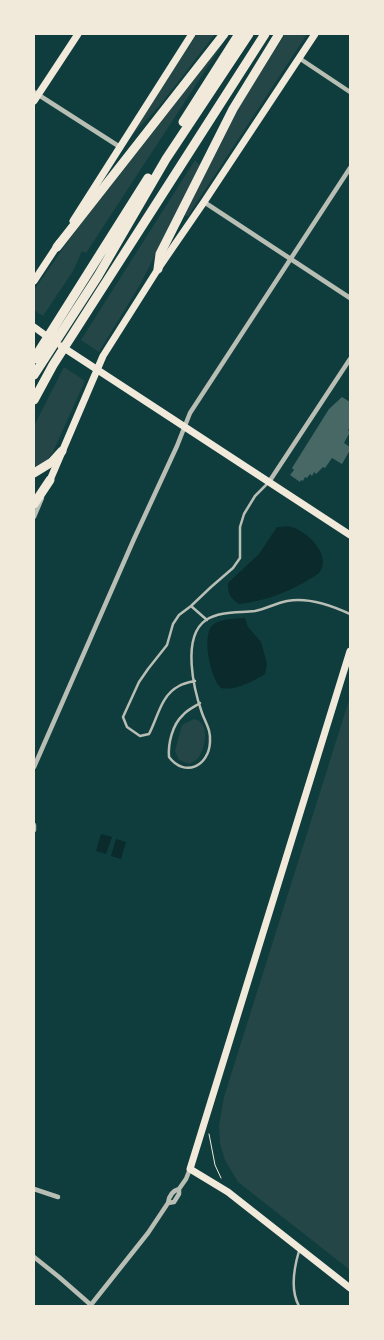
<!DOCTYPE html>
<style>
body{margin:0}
#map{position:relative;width:384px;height:1340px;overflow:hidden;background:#0f3d3e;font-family:"PT Sans Narrow",sans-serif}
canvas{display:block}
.frame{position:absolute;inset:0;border:35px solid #f1e9da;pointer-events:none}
</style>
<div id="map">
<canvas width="384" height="1340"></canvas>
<div class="frame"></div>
</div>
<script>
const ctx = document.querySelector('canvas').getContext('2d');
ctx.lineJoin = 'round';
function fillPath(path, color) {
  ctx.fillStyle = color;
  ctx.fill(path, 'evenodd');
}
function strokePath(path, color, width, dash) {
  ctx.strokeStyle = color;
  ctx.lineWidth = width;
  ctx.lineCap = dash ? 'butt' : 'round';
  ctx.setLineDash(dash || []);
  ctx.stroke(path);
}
fillPath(new Path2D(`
 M197,34H215L161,104L124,144Z
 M285,34H307L188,216L183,215L231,120Z
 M223,41L224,42L86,253L82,251L73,271L43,316L34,310V290L92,207Z
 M195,160L200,165L141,283L99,352L81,340Z
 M64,367L85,381L53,452L45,463L34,470V426Z
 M350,697V1270L238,1182L225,1160L220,1144L219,1126L224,1097Z
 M194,719C210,722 206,746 199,757C196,761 192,762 189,764L179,760L175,751L182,725Z`), '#244646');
fillPath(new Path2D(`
 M277,527C281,527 288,526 292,527C308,532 334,557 318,574C314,577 309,579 305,582C284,594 263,601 239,604C230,598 228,594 228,583L259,554Z
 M245,618L248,627L261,642L267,664L265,674C254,681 235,691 221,688C211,680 200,633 214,624C223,618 235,619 245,618Z
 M101,834L112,837L106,854L96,851Z
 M116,839L126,842L121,859L111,856Z`), '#0a2a2b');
fillPath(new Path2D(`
 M342,397L350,402V427L348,430L350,432L344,443L350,447V450L342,464L332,458L325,468L323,467L316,474L314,472L312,476L310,474L307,478L305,477L303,481L301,480L300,482L290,475L294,470L292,468L329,409Z`), '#486865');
strokePath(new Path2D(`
 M209,1134L215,1165L221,1178`), '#f1e9da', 1);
strokePath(new Path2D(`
 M191,606L207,620
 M195,681C190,682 184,683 179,686C161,695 158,717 149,734L140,736L127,727L123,717L139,682L148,669L167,645L173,624L179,615L191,606L211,587L233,568L240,558V527L244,514L255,496L268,483
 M200,703C194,707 187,710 183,715C172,725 168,744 169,757C185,778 209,766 210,742C211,730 206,724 202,713C194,690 181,637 206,620C220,611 239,613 255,611C266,609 276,603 287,601C307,597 333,606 350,614
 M299,1306C290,1290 294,1268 299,1251`), '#b8beb3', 2.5);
strokePath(new Path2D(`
 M299,58L350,92
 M34,92L120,147
 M204,202L350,298
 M269,482L350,359
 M34,517L42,498
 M34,767L134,539L177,446L190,413L350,168
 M34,825V830
 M34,1189L58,1197
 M168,1203L174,1202L179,1194V1189L186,1179L190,1169
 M34,1257L59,1277L91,1305
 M90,1306L148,1233L168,1203C169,1196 172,1191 179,1189`), '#b8beb3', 4.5);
strokePath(new Path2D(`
 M34,101L78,34
 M73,221L192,34
 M34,281L59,243
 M34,327L52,340
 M61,346L350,535
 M50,480L103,356L158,269L204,202L315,34
 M350,651L190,1169L228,1192L350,1288`), '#f1e9da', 7);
strokePath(new Path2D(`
 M183,122L239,34
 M57,247L224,34
 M158,269L160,254L233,109L279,34
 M34,359L148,178
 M34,375L98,276L166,159L249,34
 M34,400L53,365L265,34
 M34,473L52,462L62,451
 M34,504L50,480`), '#f1e9da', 9);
</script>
